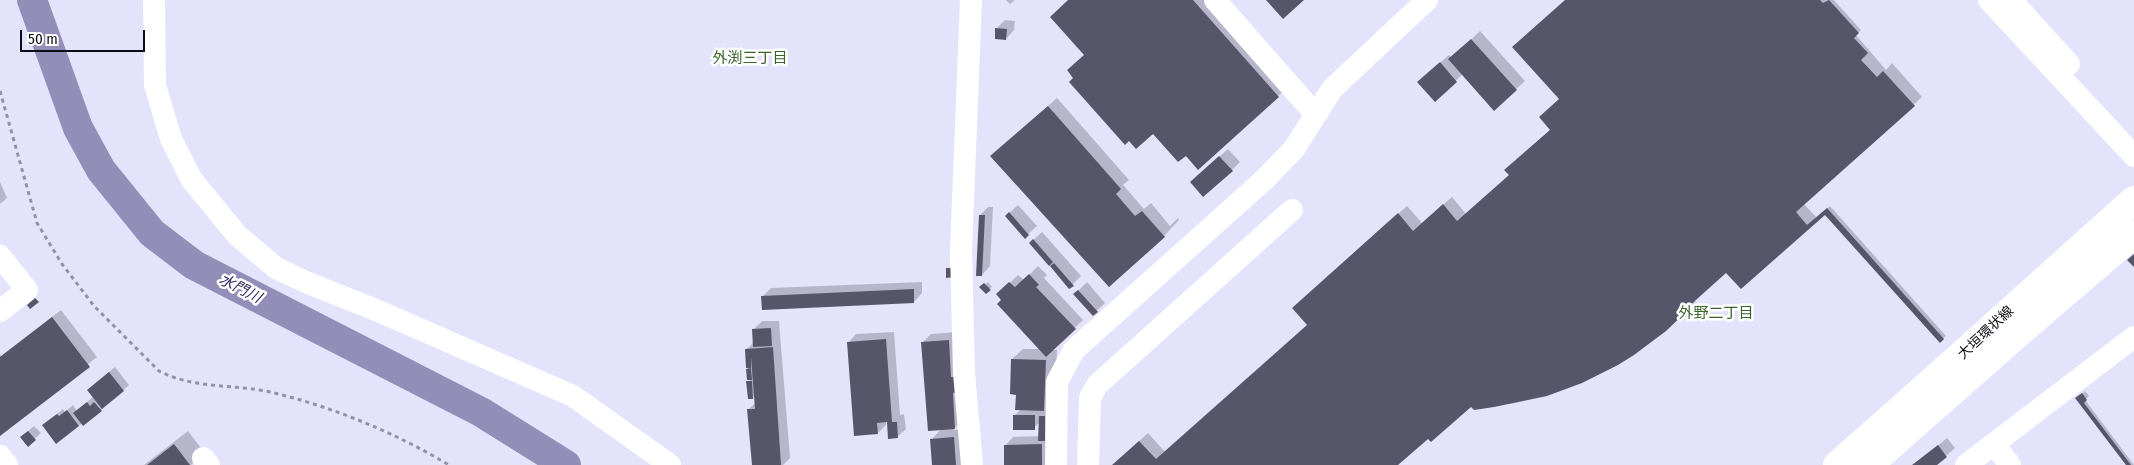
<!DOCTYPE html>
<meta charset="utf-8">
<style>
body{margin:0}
#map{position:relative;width:2134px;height:465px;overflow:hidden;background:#e4e3fc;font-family:"Fira Sans Condensed",sans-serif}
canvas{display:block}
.scale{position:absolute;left:20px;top:30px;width:125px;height:22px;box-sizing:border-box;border:2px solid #0d0c14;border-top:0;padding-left:6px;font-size:15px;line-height:18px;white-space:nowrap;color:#0d0c14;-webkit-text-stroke:4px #fff;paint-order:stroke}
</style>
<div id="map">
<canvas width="2134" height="465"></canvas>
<div class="scale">50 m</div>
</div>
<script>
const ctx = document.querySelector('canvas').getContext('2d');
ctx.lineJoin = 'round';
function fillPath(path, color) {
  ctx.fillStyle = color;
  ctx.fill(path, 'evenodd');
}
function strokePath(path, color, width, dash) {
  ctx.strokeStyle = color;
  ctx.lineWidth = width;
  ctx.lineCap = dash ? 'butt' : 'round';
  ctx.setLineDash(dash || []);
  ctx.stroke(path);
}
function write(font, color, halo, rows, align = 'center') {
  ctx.font = font + ' "Fira Sans Condensed","Noto Sans JP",sans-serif';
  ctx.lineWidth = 5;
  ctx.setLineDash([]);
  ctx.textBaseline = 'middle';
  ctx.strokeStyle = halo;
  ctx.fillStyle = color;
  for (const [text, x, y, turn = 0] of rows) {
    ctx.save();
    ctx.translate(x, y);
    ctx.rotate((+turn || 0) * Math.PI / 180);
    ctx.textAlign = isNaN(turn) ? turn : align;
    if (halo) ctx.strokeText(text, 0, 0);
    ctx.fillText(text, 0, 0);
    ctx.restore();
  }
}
fillPath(new Path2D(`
 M1006,0H1015L1010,4Z
 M1069,0H1209L1287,88L1198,168L1186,154L1075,78L1085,54Z
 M1566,0H1834L1861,30L1856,35L1886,70L1892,63L1922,97L1804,204L1817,218L1830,206L1946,336L1940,341L1826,213L1809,227L1726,271L1694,300L1696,301L1688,310L1566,389L1515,403L1475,408L1471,405L1428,437L1397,465H1113L1148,433L1165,452L1309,324L1302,300L1407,206L1422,223L1452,197L1466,214L1510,175L1514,162L1551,129L1560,99Z
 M1005,20L1015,21L1014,30L1006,39L996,29Z
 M1480,31L1525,81L1494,109L1463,74L1435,100L1427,74L1449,55L1452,58Z
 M1057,98L1129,180L1123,185L1144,209L1151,203L1170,226L1178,218L1179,220L1164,236L1000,148Z
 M1228,149L1240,162L1232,170L1200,174Z
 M0,182L7,198L0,204Z
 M1018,205L1037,226L1025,237L1006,216Z
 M988,207H993L990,266L982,275L980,215Z
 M1042,232L1081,276L1070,287L1030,243Z
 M1038,266L1047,275L1044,278L1083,320L1052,350H1057L1055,399L1045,408H1053L1051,465H1005V446L1013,437L1040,436V422L1034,428L1014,416L1021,409L1017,393L1012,359L1023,349H1041L998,294L1018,275L1024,280Z
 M922,282V293L914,302L762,297L771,288Z
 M988,282L992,287L986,292L981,288Z
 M1087,282L1105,303L1093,314L1075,294Z
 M61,310L97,357L0,434V354L1,356Z
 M762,321H779L790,458L783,465H753L748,410L756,402L755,395L753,398L748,382L751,379H748L746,350L754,342L753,330Z
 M894,332L900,415L904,414L906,429L897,437L888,421H886V425L878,433L848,343L856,334Z
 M957,332L963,419L953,430L962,429L964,465H933L932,439L942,428L922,343L931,334Z
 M115,367L129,385L101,410L78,426L43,425L63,409L65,412L73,405L77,411L94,396V384Z
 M2085,391L2089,396L2085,400L2134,465H2128L2079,396Z
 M34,426L41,433L28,445L27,432Z
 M188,431L204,452L191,465H144Z
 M1947,438L1955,448L1946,456L1935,465H1914Z`), '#0003');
strokePath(new Path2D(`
 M32,0L78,128L101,170L152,233L194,265L481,412L566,465`), '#928eb7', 30);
fillPath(new Path2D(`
 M1068,0H1193L1279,97L1198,170L1186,156L1178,162L1153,134L1136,149L1129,141L1125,145L1069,82L1073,78L1067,70L1084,55L1050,17Z
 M1266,0H1304L1283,19Z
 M1565,0H1820L1823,3L1829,0L1859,33L1854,38L1868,53L1861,60L1877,77L1883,71L1915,106L1796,212L1807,225L1827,208L1944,339L1940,343L1825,215L1741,289L1726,273L1687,308L1688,310L1666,331L1634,355L1618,365L1582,383L1547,396L1494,407L1474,410L1471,407L1431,442L1428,439L1398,465H1112L1139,441L1156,459L1307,325L1292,308L1398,213L1413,231L1443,204L1457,221L1509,175L1504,170L1550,130L1539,117L1559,99L1512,47Z
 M995,28L1007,29L1006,40L995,39Z
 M1471,39L1517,90L1494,111L1448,59Z
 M1440,62L1457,82L1435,102L1417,82Z
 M1048,106L1121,189L1116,194L1135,216L1142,211L1165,237L1109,287L990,156Z
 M1219,156L1233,171L1203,197L1190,182Z
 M1009,212L1029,235L1025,239L1005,216Z
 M979,215H985L982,276H976Z
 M1033,239L1053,262L1049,266L1029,243Z
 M2134,254V267L2127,260Z
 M1054,263L1074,286L1069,289L1050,266Z
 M946,268H954V277L946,278Z
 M1029,274L1039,285L1036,287L1076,329L1046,357L997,304L1001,300L996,294L1009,282L1015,287Z
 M984,283L991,290L986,294L979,287Z
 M914,289V303L762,310L761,296Z
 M1078,290L1098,312L1093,316L1073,294Z
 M35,298L39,302L30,309L27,305Z
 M52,317L90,367L0,436V357Z
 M771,328L772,346L753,347L752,329Z
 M886,339L892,422H897L898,438L888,439L887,422L877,423L878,434L854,436L847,342Z
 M949,340L951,377H956L957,392L953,393L955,429L928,431L921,342Z
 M773,347L781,465H752L747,409H755L751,357V368H746L745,349Z
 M1011,359L1046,360L1044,411L1015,410L1016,395L1010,394Z
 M751,368L752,380H747L746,369Z
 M109,372L124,391L102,409L87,390Z
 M746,381H752L753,399H748Z
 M2082,393L2087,400L2084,403L2131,465H2126L2075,398Z
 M87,402L90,406L94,402L102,411L83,426L73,413Z
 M67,410L79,426L56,444L42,425L57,414L59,416Z
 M1013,415H1035V430H1013Z
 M1039,416H1045V441H1038Z
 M28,431L36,440L28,447L20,437Z
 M954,437L956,465H932L930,439Z
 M174,444L190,465H147Z
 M1042,444V465H1004V445Z
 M1938,445L1947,457L1937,465H1912Z`), '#56556a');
strokePath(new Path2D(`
 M0,91L37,223L62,264L94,306L159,371C193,389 234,384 270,392C331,406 396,433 449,465`), '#9392a5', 3, [4, 4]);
strokePath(new Path2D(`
 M154,0L155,85L171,139L192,180L237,235L276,268L308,283L376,310L573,396L670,465
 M971,0L961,251L964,373L972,465
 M1215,0L1308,106L1318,112
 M1989,0L2134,156
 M2011,0L2069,64
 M0,256L27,290L0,311
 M1994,444L2010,465
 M0,456L7,465
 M203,458L209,465
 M1056,465L1057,382L1074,350L1264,180L1294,149L1332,89L1427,0
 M1088,465L1090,398L1097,385L1292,210
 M1966,465L2134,337`), '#fff', 22);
strokePath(new Path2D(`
 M1837,465C1937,378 2035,288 2134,200
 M1869,465L2020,332L2134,234`), '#fff', 28);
write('14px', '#0d0c14', '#fff', [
 ["大垣環状線",1986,333,-43]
]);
write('15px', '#386329', '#fff', [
 ["外渕三丁目",750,59],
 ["外野二丁目",1716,314]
]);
write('italic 15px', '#352c61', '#fff', [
 ["水門川",240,289,27]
]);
</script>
